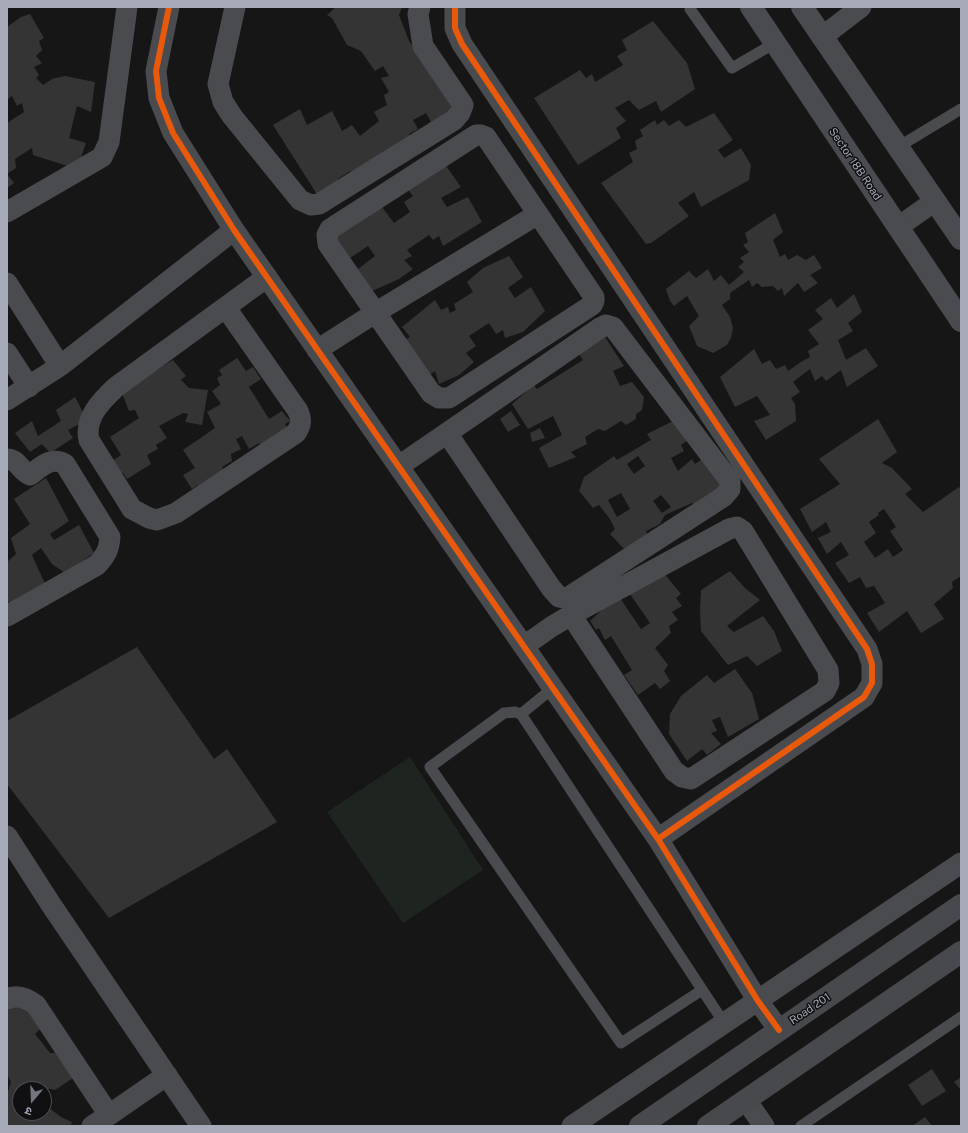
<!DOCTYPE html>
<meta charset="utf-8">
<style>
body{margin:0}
#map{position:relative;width:968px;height:1133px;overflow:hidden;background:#161616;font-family:"Public Sans","Noto Sans Devanagari",sans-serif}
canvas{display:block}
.frame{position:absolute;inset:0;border:8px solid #a6a9b7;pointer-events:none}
.north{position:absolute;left:12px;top:1081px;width:40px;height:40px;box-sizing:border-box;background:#101012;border:1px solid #4c4d54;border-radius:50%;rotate:199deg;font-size:11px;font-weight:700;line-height:16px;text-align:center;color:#a6a9b7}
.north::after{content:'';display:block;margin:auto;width:14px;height:18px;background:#74767f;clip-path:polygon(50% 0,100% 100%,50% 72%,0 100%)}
</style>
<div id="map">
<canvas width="968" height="1133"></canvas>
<div class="frame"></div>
<div class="north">उ</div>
</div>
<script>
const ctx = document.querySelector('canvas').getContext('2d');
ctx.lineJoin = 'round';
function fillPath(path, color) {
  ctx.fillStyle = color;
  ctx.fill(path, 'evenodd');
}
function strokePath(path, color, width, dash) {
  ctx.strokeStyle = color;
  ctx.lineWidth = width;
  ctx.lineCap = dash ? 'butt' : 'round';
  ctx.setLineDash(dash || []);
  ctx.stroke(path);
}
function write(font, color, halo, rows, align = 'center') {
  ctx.font = font + ' "Public Sans",sans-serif';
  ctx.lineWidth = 3;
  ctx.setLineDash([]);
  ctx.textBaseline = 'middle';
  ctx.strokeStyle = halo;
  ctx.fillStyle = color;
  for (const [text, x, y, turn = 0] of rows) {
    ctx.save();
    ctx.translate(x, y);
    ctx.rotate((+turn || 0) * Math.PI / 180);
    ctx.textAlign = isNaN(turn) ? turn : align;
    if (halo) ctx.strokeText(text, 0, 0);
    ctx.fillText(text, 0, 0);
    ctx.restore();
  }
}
fillPath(new Path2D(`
 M410,757L483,870L403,923L327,812Z`), '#1e2520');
fillPath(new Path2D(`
 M336,7H402L399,15L409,41L433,75L454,111L432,124L426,113L413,120L418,129L409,134L412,143L357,180L350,171L338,179V186L318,196L273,125L300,109L307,125L332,111L342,131L352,125L360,136L379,121L374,112L387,105L384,95L389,92L381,78L389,76L383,66L375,71L361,51L347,45L332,18L327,15Z
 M30,14L44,38L39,41L42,50L36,56L42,63L34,67L39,75L36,78L43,85L52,79L65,76L95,82L91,112L77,106L69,138L86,143L77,169L33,155L32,148L15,159L16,168L7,174L14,183L7,188V123L24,112L22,103L17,106L12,96L7,100V27L21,17Z
 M653,21L687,63L695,89L661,112L656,101L639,110L629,100L615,108L626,121L616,128L621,138L578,165L534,98L580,70L586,78L592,74L595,82L623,65L617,56L627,50L622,40Z
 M714,113L733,140L718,150L724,158L741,148L751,165L749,180L701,207L694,192L678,203L689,216L651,243L646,244L601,183L633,162L629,153L637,149L635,141L643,136L640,130L655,120L657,125L664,120L669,126L679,120L686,127Z
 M444,163L461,187L441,198L447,207L468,197L482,222L443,246L439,236L433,240L429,235L407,250L412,256L404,260L413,269L399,279L372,291L358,269L375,256L368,246L350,258L334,236L379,203L394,223L410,212L404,202L413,196L408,190Z
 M775,213L783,232L773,240L780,257L785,254L788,260L797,255L806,260L814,255L822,268L810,275L818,283L804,292L798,283L784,296L782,288L778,291L773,286L762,287L757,283L752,287L749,280L730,293V299L722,305L730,317L733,328L731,338L727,345L713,353L697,346L689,326L699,316L687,296L674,306L670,301L666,289L689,271L696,278L708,269L714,281L721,275L729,285L744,272L738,267L744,262L740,258L749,252L743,245L748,242L745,233Z
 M509,256L523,277L508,288L515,298L531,287L545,311L523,332L505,338L503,330L496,334L489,323L469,336L476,346L466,353L474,362L459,375L439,384L435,371L428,376L404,340L410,337L402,327L435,300L441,310L448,307L450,313L456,310L454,304L473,292L467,282L483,268Z
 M854,294L862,312L848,323L853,331L838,340L846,360L866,348L878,366L847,387L841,370L826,381L822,376L815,381L810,369L793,382L800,392L791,398L795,404L796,421L766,440L754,421L770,415L757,396L735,407L720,377L754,349L762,364L770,360L776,369L785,365L788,371L801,362L810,357L808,351L819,344L808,330L823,319L815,310L831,298L837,308Z
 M605,337L624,366L613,371L620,386L632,382L644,397L642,410L636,414V419L626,425L621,421L605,431L598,429L585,437L587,444L571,452L576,457L549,468L539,448L562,435L553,416L528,429L512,404L534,385L537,389L583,360L579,354Z
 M237,358L246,371L253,367L261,379L249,387L269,419L282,411L290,421L285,424L289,432L263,450L259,443L249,449L242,436L236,439L241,449L231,454L232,461L222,467L226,473L202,491L198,485L192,489L183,475L195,468L183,450L215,428L207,412L221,404L212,391L220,385L217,378L222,375L219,370Z
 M173,360L186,376L181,380L189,388L208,390L202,425L185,422L188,414L183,413L159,426L167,438L156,445L158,449L147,455L151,464L127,479L123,473L115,477L108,464L121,455L110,437L139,418L135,410L129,411L122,393L157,369Z
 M75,397L87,420L68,430L73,438L50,453L42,444L30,452L15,433L32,421L38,436L61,421L56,410Z
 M511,411L520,425L508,432L500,419Z
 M679,418L693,437L681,445L684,451L671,458L678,471L692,459L695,464L704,458L721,486L698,506L692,503L665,515L660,524L646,531L649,538L624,549L610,534L615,529L610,519L599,505L593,508L579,491L584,477L614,456L617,460L651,440L647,434ZM638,456L645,466L634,474L627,464ZM621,493L630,509L617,517L608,500ZM661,495L671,507L662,513L653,501Z
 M878,419L897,452L882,463L892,468L912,489L905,494L923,512L959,487L961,489V576L952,582L953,588L934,604L944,619L921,633L907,611L879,632L867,613L885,603L874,586L866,588L860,577L849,583L835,563L849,555L841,542L827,554L818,538L831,532L826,522L812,532L800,509L840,484L819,459ZM884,509L896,527L890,531L903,550L893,557L888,549L875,558L864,542L876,533L869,522L879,515L878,513Z
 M540,428L545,438L532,442L530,433Z
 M46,478L69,521L50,534L54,540L79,525L94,553L65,573L52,564L41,548L32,555L46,586L11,606L7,600V562L16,554L11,538L30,524L14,499Z
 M730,571L745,588L760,600L727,626L734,632L763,616L774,631L782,651L757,666L747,656L728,665L701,631L700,609L701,590Z
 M663,572L681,594L676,598L682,606L672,612L678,620L669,626L671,633L655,648L668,665L664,671L670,681L660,689L655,683L638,695L624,675L632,670L611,636L605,640L599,628L596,630L590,621L618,595L641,629L650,623L626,588Z
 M137,647L214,759L227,749L277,822L109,918L7,784V721Z
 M735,669L752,693L759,719L728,737L720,717L712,720L717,731L711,733L721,744L707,755L702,749L687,761L669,734L670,714L681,696L707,675L714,683Z
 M16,1000L36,1012L42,1027L35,1034L50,1053H59L73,1078L55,1090L28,1085L20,1089L16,1092L15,1111L28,1114L44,1113V1104L61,1117L72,1122L71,1126H7V1095L11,1082L7,1074V1011Z
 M932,1069L946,1091L922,1106L908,1085Z
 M961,1077V1090L954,1082Z
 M925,1117L932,1126H912Z`), '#343435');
strokePath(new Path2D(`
 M690,9L732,68L775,43
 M898,147L961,109
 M521,714L553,688
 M702,990L621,1043L430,767L504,713L515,712L521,714L724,1023
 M801,1126L961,1017`), '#4a4b4f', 11);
strokePath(new Path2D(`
 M169,7L156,71L159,98L173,133L234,230L658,839L758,1001L779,1030
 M235,7L218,84L223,102L232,116L300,200L311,205L319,204L454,120L460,113L463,105L423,46L418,14L420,7
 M455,7V28L462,44L867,649L872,664V683L864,697L658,839
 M822,37L861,7
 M476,135H481L486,137L594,297V301L592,305L449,398H439L431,393L328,244L327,235L330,229Z
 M7,212L102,157L109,142L127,7
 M898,227L935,201
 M7,283L60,366
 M226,308L298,411C302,421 301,425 296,433L176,513L157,520L149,518L132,509L89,440C84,418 101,401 116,387L267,277
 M317,350L375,313L538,214
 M7,353L29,387
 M7,400L60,366L234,230
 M7,459C18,459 20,471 30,475C41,467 51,456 65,464L110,537C109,550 106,555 97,565L7,616
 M399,466L600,328L606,325L613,327L730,481V489L723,497L567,598L559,597L551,588L447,433
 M524,646L551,627L571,615L729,529L737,527L743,531L828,670L829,683L825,691L691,779L682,777L674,771L571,615
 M7,836L50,903L201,1126
 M7,999C17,994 28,999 36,1005L109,1115L167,1075
 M746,1100L764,1126
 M92,1126L109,1115
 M572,1126L961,863`), '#4a4b4f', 21);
strokePath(new Path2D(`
 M751,7L961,321
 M802,7L961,239`), '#4a4b4f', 22);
strokePath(new Path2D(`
 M640,1126L961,905
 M708,1126L961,952`), '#48494d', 22);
strokePath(new Path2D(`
 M169,7L156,71L159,98L173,133L234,230L658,839L758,1001L779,1030
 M455,7V28L462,44L867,649L872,664V683L864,697L658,839`), '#e8590c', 6);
write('11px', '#a6a9b7', '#101012', [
 ["Sector 18B Road",855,164,56],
 ["Road 201",810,1009,-34]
]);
</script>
